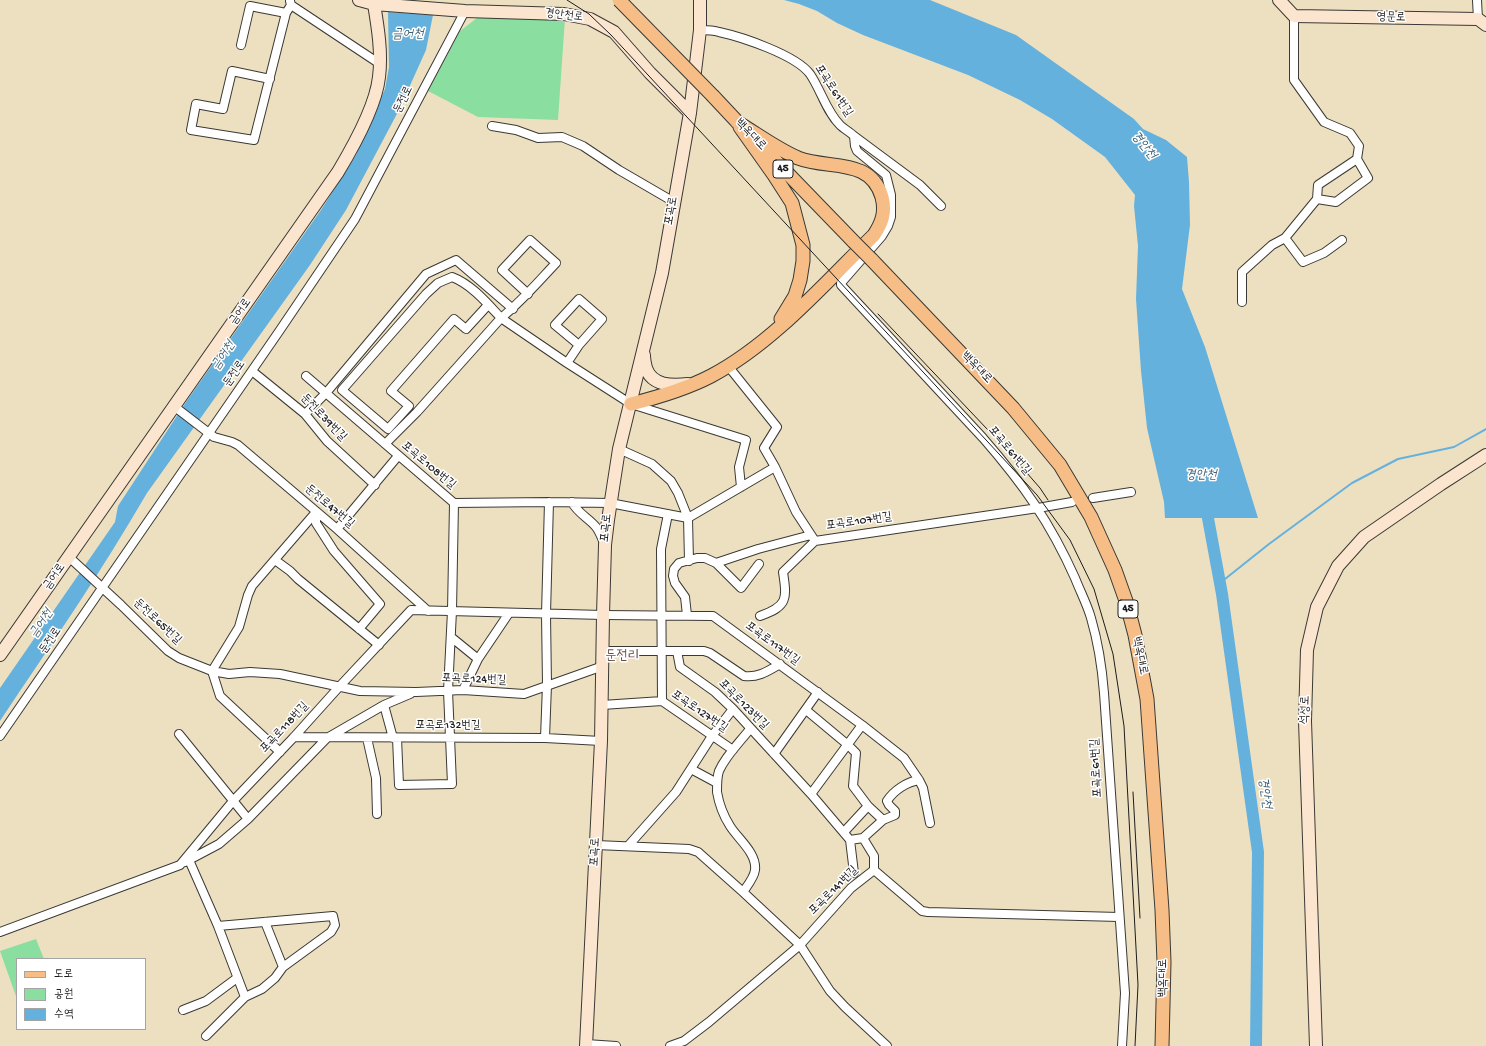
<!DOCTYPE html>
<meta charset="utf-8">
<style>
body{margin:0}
#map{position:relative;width:1486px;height:1046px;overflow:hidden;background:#ede0c0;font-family:"Gochi Hand","Poor Story",sans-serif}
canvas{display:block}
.legend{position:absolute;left:16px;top:958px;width:130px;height:72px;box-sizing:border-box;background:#fff;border:1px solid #a4a4a4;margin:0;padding:5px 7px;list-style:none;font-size:12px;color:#1c1c1c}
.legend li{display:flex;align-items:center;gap:8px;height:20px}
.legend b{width:20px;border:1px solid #a4a4a4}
</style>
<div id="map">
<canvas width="1486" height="1046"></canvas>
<ul class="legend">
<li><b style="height:5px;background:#f6be86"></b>도로</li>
<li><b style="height:11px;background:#89dea0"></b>공원</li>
<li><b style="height:11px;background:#65b1de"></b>수역</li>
</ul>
</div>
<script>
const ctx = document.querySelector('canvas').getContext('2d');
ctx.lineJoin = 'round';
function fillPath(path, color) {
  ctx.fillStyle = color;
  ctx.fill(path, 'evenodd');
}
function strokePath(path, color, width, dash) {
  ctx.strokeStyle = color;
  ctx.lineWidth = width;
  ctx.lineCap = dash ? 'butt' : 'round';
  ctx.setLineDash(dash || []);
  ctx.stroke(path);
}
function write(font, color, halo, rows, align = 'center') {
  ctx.font = font + ' "Gochi Hand","Poor Story",sans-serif';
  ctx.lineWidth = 3;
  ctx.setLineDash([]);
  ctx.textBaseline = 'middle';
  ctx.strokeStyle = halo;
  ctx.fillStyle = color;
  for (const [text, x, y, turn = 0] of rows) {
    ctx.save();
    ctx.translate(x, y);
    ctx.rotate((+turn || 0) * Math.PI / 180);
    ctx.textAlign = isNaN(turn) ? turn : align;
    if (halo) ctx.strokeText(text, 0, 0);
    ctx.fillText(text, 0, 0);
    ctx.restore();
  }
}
fillPath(new Path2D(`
 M477,18H565L558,120L478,117L428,91L460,31Z
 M36,939L44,959H17V999L0,951Z`), '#89dea0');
fillPath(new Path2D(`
 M784,0H930L1016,35L1134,119L1143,129L1166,140L1187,157L1189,182L1190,225L1182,289L1205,347L1258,518H1165L1164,502L1147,428L1141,371L1136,299L1138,246L1134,206L1135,195L1105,157L1052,119L1020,100L968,75L863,35L837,23L817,11L799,4Z
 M388,12L433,15L426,50L399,110L346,210L310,265L147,493C102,571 50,646 0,721V688L115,522L118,506L186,402L321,210L356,155L385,89L389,67Z`), '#65b1de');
strokePath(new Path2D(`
 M1220,583L1269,544L1352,483L1398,459L1454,447L1486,429`), '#65b1de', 2);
strokePath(new Path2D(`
 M1205,502L1222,594L1258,852L1256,1046`), '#65b1de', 12);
const street = new Path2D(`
 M1477,0L1478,19
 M290,1L291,5L380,64
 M1294,16V80L1324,122L1350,133L1359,146L1357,159L1318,185L1317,199L1336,202L1368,178L1357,159
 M700,30C706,30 713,30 719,32C742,37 796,55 810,74C821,90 826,111 840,125C844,129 850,132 854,136L855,146L857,151L886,175L891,195V217L888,226L882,236L841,283V285L983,438C1023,484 1050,522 1075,578C1080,591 1087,604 1091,618C1098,642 1102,667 1104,693L1125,993L1122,1046
 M241,45L250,6L286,13
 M270,79L232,71L223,109L196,104L191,130L254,140L286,13L291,5
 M492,126L516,130L538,138L562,137L583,146L619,170L674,202
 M854,136L920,185L941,206
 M1285,238L1303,262L1324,253L1342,240
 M1242,302V272L1272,245L1285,238L1317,199
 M488,305L466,329L454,319L391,391L409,406L388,429L342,390L426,294L438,283L452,277C471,284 487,303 501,318C521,302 538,282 556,263L530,240L502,270L528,294
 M567,363L579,345L602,319L579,299L555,325L579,345
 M728,366L777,427L764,448L775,467
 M252,371L305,414L327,441L375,485
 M306,376L454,503L549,502L610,503L688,518L775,467L796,512L815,541L1038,508L1072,502
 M175,407L214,437L232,442L238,445L337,529L428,611
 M305,414L326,393L426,274L456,260L513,309
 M385,444L417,412L501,318L567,363L631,404L746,440L739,467L741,487
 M619,449L652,464L671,481L678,493L688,518L689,561
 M1093,498L1131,492
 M572,502C577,513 589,518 596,527C600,532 602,539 605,545
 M316,512L252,586L248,595L239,627L212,671L229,674L250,672L280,674L360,691L416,692L463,690L524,694L603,666
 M316,512V523L334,551L380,604L359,629
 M337,529L398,456
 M69,557L121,605L168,651L179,658L212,671L220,696L280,752
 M275,560L290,571L298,579L379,645
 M716,563L758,549L811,535
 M687,615L685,597L675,583L673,576L674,569L679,563L697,558H705L716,563L741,588L759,564
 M760,616C788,606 787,599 783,572L815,541
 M451,637L478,659
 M603,651H677L680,667L715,692L733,709L811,794L850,840L863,838L883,820L895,815V811L889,805L887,801C894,790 907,782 919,780
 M677,651H704L710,653L744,676C758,678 768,671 780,664
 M463,690L478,659L509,613
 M662,701L661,549L668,514
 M384,705L393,738
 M602,705L662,701L733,750
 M806,710L848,745L856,753L853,786L868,806L883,820
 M179,734L248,819
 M0,736L280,330L355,219L465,11
 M294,737L545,738L601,741
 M367,738L376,778L377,814
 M397,738L399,785L452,784L448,691L452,611L454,503
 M545,738L547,685L546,614L549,502
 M774,754L818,692
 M691,769L717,783
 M811,794L862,725
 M844,832L868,806
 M863,838L874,856V870
 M850,840L854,873
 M596,845L689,849L698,852L743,892L800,945L851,888L874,870L922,911L928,912L1119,917
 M628,846L676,792L712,736L733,709
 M189,860L218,926L245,997
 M185,862L219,844L248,819L327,738L384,705L410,694
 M743,892C747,886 754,878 755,870C757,853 738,839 730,826C723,815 719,804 717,792C717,785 717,777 719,771C726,755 740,742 750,729
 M265,922L283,967
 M0,932L180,865L233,801L294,737L339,687L411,610L603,615L713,616L862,725L904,758L919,780L923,788L930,823
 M183,1010L206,1001L237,978
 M206,1036L245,997L262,989L275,978L283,967L331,932L335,925L333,916L218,926
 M586,1044L616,1046
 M670,1046L684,1041L709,1022L800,945L830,991L845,1007L887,1046`);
const secondary = new Path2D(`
 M359,0L374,4L465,11L564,14L590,19L614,32L650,73L690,113
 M1279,0L1294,16L1478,19L1486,25
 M644,355C644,359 645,364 646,368C652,386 672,386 688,384
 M0,655L338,172C353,147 376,105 379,77C382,53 378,28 374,4
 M586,1046L601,741L603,615L605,545L608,520L619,449L662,273L690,113L700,30V0
 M1316,1046L1305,721L1307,650L1317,607L1338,566L1364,537L1441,484L1486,455`);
const primary = new Path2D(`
 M713,96L743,128
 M740,127L774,175L792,203L803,245V261L800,280L795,296L781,319
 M764,149L854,242
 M871,259L1013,408L1060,465L1091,517L1115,570L1126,601L1135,635L1147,699L1162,910L1164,962L1162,1046
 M631,404C659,397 686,389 711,376C772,344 825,283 874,235C882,223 886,212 882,197C870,157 829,170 798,158C777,149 757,134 737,122`);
strokePath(street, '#3b3935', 10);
strokePath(secondary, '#3b3935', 14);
strokePath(primary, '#3b3935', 15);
strokePath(street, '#fff', 8);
strokePath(secondary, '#fbe5cf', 12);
strokePath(primary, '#f6be86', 13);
strokePath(new Path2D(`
 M567,0L589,14L611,35L1037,495L1070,540L1094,589L1113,654L1124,726L1138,985L1135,1046
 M878,314L1006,449L1040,488L1048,500
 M1133,792L1140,918`), '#1c1c1c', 1);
const primaryBridge = new Path2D(`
 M619,0L713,96
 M854,242L871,259`);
strokePath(primaryBridge, '#3b3935', 15, []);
strokePath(primaryBridge, '#f6be86', 13);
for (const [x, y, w] of [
 [783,169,20],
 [1128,609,20]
]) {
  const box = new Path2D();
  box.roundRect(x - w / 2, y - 9, w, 18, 3);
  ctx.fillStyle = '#fff';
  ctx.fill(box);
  strokePath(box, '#1c1c1c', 1);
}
write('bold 11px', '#1c1c1c', null, [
 ["45",783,169],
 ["45",1128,609]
]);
write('12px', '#1c1c1c', '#fff', [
 ["경안천로",564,16,7],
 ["영문로",1391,18,1],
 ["포곡로61번길",833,91,57],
 ["둔전로",404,100,-64],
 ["백옥대로",750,135,46],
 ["포곡로",672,211,-80],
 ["금어로",241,312,-55],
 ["백옥대로",976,368,46],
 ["둔전로",235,374,-55],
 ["둔전로39번길",323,418,46],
 ["포곡로61번길",1009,451,50],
 ["포곡로108번길",428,466,40],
 ["둔전로47번길",329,507,40],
 ["포곡로107번길",859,522,-8],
 ["포곡로",607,528,-84],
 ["금어로",55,577,-55],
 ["둔전로65번길",157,622,43],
 ["둔전로",51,641,-55],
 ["포곡로117번길",772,644,36],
 ["백옥대로",1139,656,78],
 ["포곡로124번길",474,680,2],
 ["포곡로123번길",743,705,45],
 ["석성로",1306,710,-88],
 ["포곡로127번길",699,712,34],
 ["포곡로132번길",448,726],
 ["포곡로118번길",285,728,-47],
 ["포곡로61번길",1097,768,-93],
 ["포곡로",596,852,-87],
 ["포곡로141번길",834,891,-45],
 ["백옥대로",1164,978,-90]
]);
write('italic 13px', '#3d5f73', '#fff', [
 ["금어천",408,35],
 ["경안천",1143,146,51],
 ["금어천",224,356,-56],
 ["경안천",1201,476],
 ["금어천",42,624,-56],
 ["경안천",1264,793,82]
]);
write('14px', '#664c48', '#fff', [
 ["둔전리",622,657]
]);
</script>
